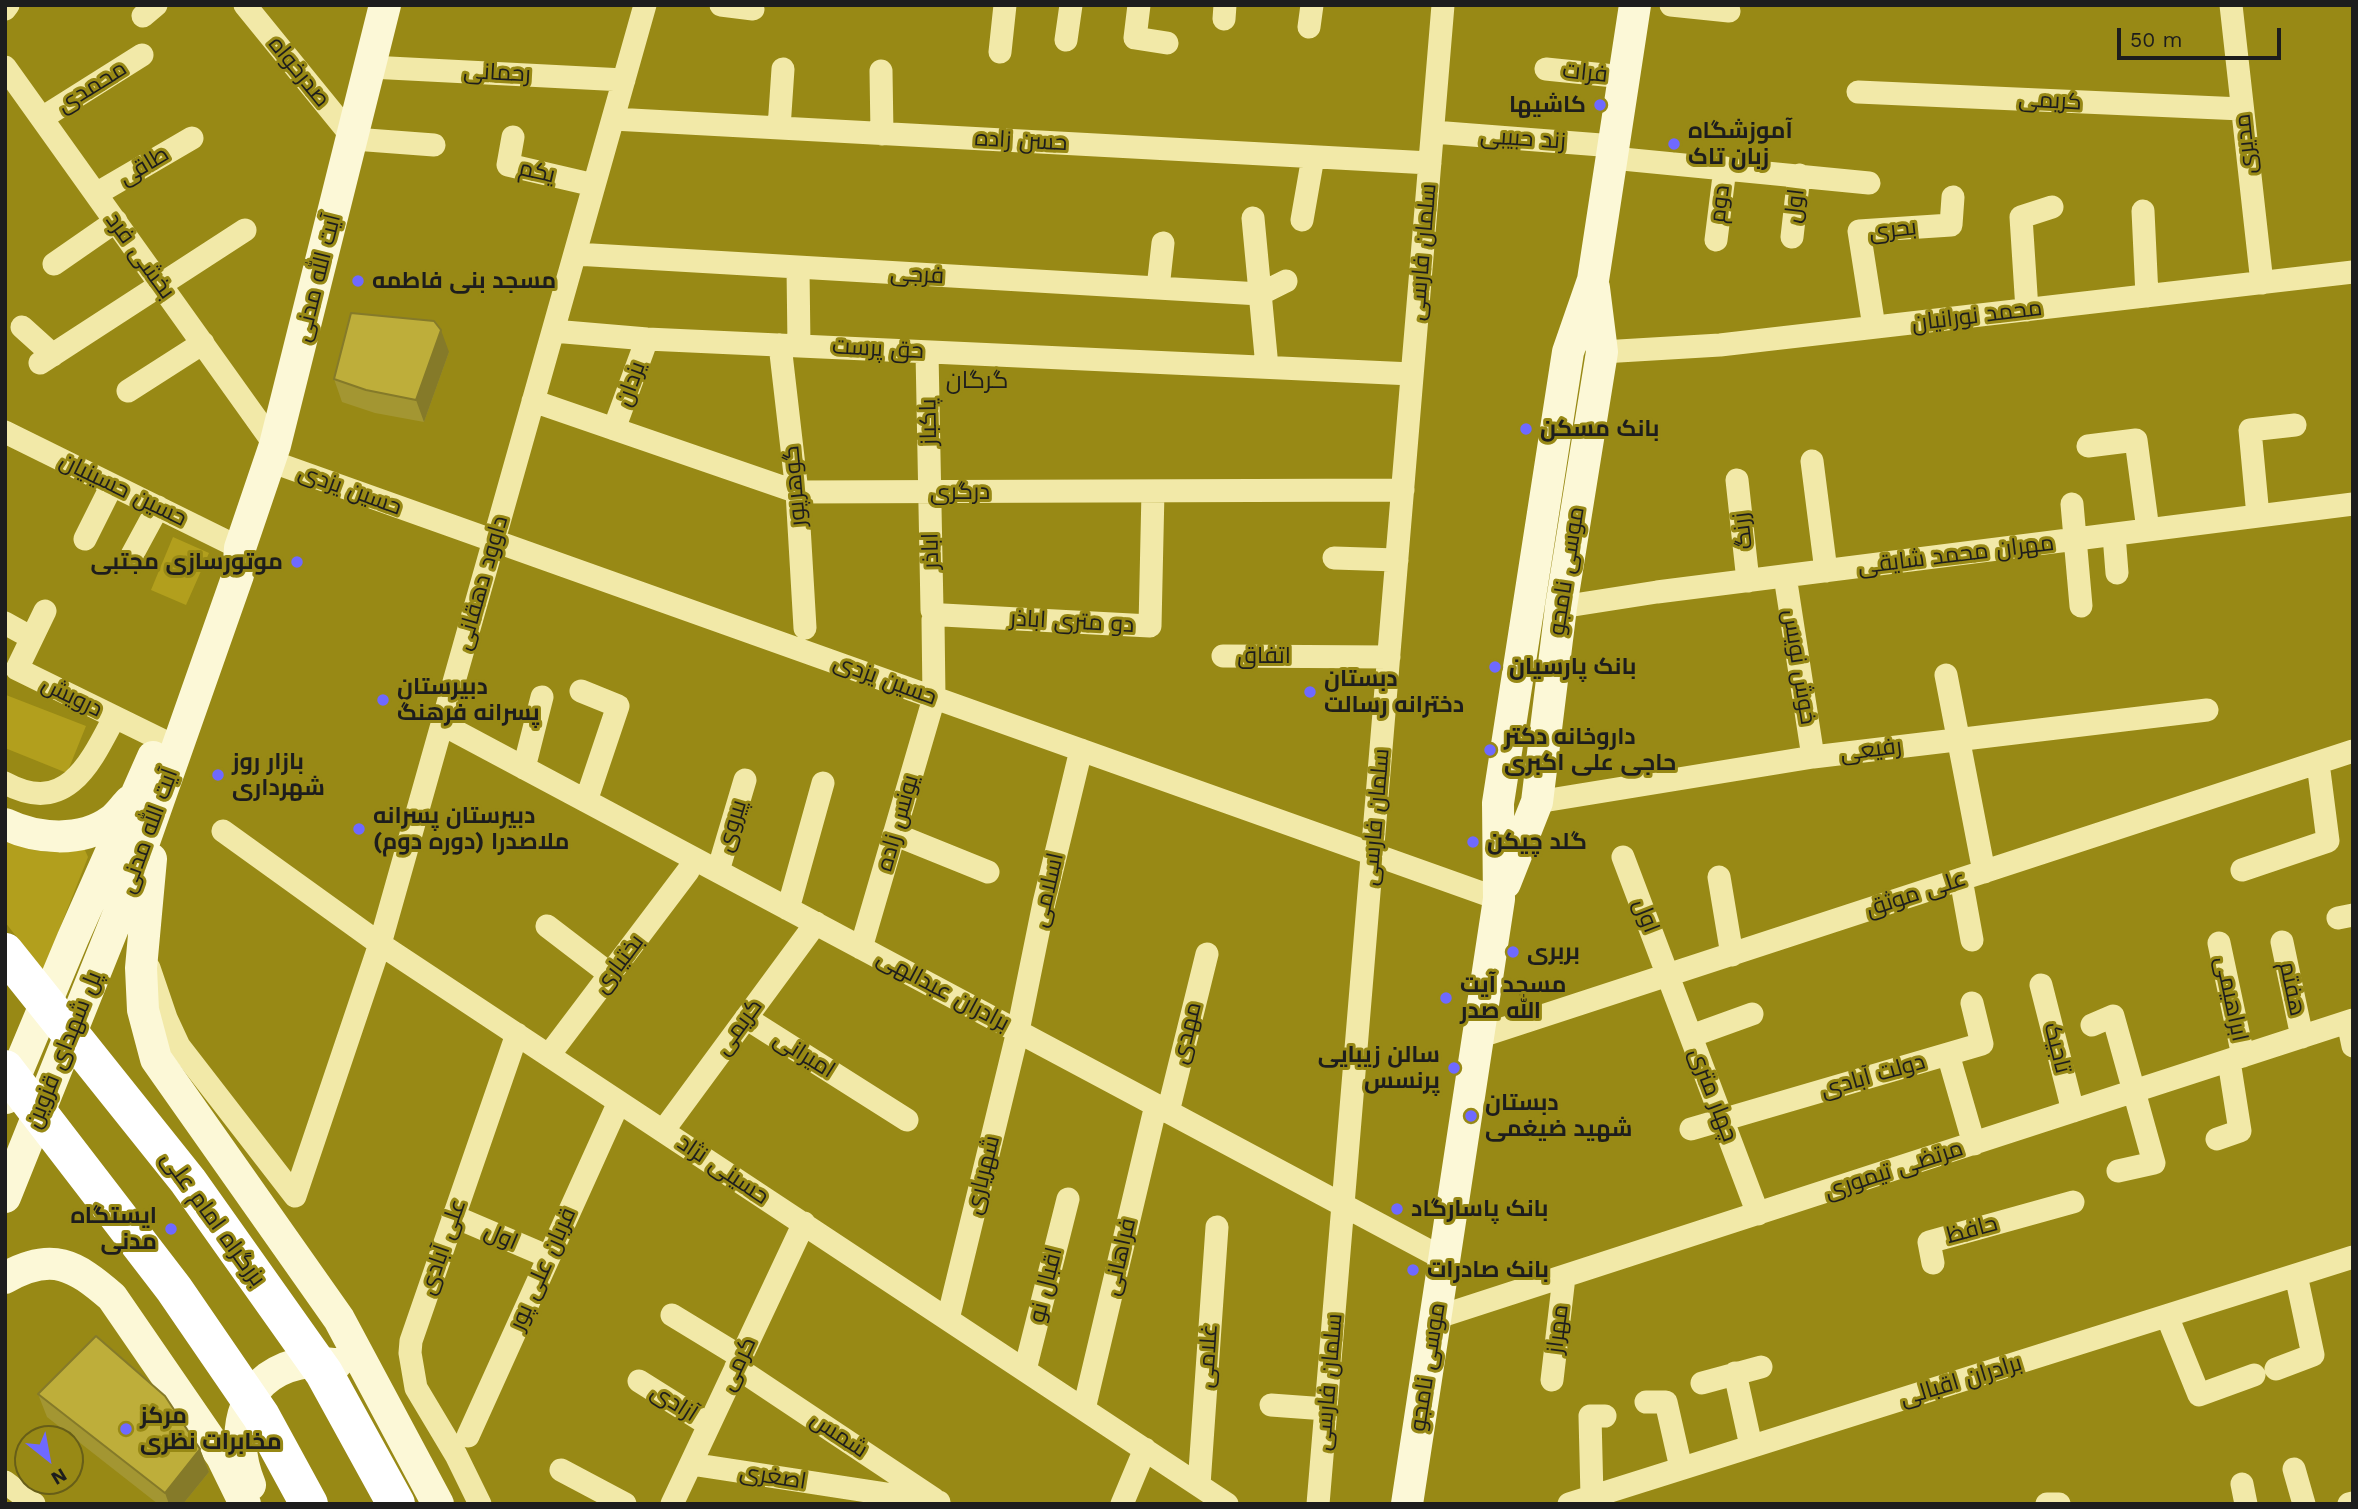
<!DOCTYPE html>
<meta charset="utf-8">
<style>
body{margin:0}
#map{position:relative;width:2358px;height:1509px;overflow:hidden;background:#988915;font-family:"Work Sans",sans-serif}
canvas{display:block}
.frame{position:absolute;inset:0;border:7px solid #1d1d1d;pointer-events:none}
.north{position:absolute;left:14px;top:1425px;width:70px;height:70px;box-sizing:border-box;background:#988915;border:2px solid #675e18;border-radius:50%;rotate:149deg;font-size:19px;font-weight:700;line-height:28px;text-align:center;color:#1d1d1d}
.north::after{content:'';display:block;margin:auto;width:24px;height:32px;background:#6f69ff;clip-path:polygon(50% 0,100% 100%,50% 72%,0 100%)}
.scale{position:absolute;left:2117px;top:28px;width:164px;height:32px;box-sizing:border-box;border:4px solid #1d1d1d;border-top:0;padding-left:9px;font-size:21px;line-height:24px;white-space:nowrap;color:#1d1d1d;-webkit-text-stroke:5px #988915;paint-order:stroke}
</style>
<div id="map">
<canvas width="2358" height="1509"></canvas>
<div class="frame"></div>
<div class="north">N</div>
<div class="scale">50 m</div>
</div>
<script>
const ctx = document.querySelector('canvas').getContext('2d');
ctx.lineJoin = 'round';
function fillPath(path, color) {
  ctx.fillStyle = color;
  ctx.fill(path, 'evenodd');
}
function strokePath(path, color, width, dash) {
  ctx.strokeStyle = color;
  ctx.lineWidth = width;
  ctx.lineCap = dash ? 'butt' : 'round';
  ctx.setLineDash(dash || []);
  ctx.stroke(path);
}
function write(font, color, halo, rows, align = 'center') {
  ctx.font = font + ' "Work Sans",Cairo,sans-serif';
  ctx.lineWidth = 6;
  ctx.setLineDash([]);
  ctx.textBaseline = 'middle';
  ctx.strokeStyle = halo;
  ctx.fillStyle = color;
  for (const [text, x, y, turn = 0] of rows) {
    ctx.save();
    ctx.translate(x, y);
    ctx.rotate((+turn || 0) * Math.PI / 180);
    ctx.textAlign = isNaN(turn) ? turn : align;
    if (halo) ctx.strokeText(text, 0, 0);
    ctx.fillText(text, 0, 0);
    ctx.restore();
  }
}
fillPath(new Path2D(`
 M173,537L209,553L186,605L151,590Z
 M6,695L86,726L67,773L5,748Z
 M5,838L28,849L47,852L68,846L84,848L88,857L43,971L5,922Z`), '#b29f1d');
strokePath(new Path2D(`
 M245,5L354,139L434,145
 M721,5L753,9
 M1139,5L1135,38L1167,43
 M1671,5L1729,11
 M2231,5L2262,283
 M5,9L8,5
 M143,16L156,5
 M1224,19L1225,5
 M1309,27L1312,5
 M1066,40L1071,5
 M1000,52L1005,5
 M5,67L275,445
 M370,67L624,80
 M1546,69L1624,77
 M881,71L882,134
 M1858,92L2242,109
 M42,118L142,55
 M613,119L1430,163
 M779,128L783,69
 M1433,132L1614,146
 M513,137L508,165L594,185
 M1612,158L1869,183
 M96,194L192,138
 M2143,211L2147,296
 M1253,218L1267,367
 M1302,220L1313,157
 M1792,237L1799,175
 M1716,240L1725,168
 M575,254L1260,294L1286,281
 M54,264L116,221
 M798,268L799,346
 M1158,288L1163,243
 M2027,310L2021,217L2052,207
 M22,327L53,355
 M1874,327L1859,231L1951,225L1953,197
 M553,331L647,339L1412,374
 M780,345L797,492L805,628
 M927,352L932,610
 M1602,352L1720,345L2353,272
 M40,363L245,230
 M128,391L203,343
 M533,401L797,492L1403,490
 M614,429L647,339
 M5,432L240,548
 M2088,446L2136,440L2148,530
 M270,461L1499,899
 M1812,461L1826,571
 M1737,480L1748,581
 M2072,504L2081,606
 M2258,516L2250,430L2295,425
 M2114,535L2117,573
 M85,539L112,485
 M132,555L158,507
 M1334,558L1397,560
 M1785,576L1813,757
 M1561,607L1657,592L2353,504
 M45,611L17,669L178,748
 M943,615L1150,626L1153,491
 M5,623L32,638
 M1223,656L1389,657
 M1946,675L1984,872
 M581,691L618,706L586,801
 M442,724L1444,1259
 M524,768L542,697
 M5,783C66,816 90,764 114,718
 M1537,802L1813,757L2207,710
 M223,831L380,944L1227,1504
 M894,834L988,872
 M1623,857L1758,1214
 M2242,870L2328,841L2318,763
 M718,871L745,780
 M1719,877L1732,955
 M1961,879L1972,940
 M788,909L823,783
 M2338,918L2353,915
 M547,926L611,975
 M2282,942L2302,1037
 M2219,943L2243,1056
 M861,948L934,698L933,620
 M149,968L166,1018L179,1046L295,1196
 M2041,985L2073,1111
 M746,1018L907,1120
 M2348,1022L2353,1046
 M2092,1025L2113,1016L2154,1163L2118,1171
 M1691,1036L1752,1014
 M1478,1037L2353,751
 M1948,1054L1974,1144
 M549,1055L688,871
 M1168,1112L1207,954
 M1691,1129L1982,1044L1972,1003
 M663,1131L816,923
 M2217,1139L2240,1131L2229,1061
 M295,1196L380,944L645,5
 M453,1216L549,1257
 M1933,1263L1929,1242L2073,1202
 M672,1315L741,1357
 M2167,1316L2199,1395L2254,1375
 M1435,1318L2353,1020
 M948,1319L1018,1031L1044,903L1081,750
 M736,1367L934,1499
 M2276,1369L2313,1355L2296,1275
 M1025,1370L1068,1199
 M1735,1373L1751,1446
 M1552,1380L1564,1277
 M639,1381L709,1425
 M1702,1383L1761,1367
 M1646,1402H1666L1681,1468
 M1271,1405L1326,1409
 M1084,1409L1156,1105
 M468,1436L619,1102
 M691,1464L939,1502
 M2294,1469L2304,1504
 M561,1470L625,1504
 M5,1482L34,1504
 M2242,1484L2246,1504
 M1199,1485L1217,1227
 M1592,1497L1590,1416H1605
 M480,1504L456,1455L416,1388L410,1353L411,1341L517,1034
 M672,1504L804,1223
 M1122,1504L1145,1449
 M1318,1504L1443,5
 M1569,1504L2353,1257
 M2047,1504H2059
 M2349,1504L2353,1503`), '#f2e9a8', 23);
strokePath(new Path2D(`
 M5,824C36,839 81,843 111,821C118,816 124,807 130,801
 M151,859L141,968L143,1010L156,1059L339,1319L438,1504
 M1505,883L1537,802L1561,607L1602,352L1594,288
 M6,1098L73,938L153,757
 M5,1197L119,913L238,575L240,548L275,445L385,5
 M5,1278C52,1251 75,1265 112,1297L222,1457L245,1504
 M250,1485C228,1431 242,1371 309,1362C317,1361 327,1364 336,1364
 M1407,1504L1499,899L1498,803L1568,352L1593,280L1635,5`), '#fcf8d7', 32);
strokePath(new Path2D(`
 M5,952L188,1181L324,1373L396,1504
 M5,1069L174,1289L261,1416L309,1504`), '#fff', 38);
fillPath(new Path2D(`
 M449,352L424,422L375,413L342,402L334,379Z
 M38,1394L200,1449L209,1472L183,1504H158L47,1417Z`), '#a39632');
fillPath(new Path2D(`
 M441,330L449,352L424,422L416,400Z
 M200,1449L209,1472L183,1504H169L165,1493Z`), '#857a29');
const building = new Path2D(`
 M351,313L434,321L441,330L416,400L366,390L334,379Z
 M96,1336L165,1396L200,1449L165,1493L38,1394Z`);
fillPath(building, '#beae3a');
strokePath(building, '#857a29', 2);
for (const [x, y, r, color] of [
 [1600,105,7,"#6f69ff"],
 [1674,144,7,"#6f69ff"],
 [358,281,7,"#6f69ff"],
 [1526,429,7,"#6f69ff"],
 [297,562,7,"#6f69ff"],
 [1495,667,7,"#6f69ff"],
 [1310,692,7,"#6f69ff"],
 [383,700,7,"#6f69ff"],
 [1490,750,7,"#6f69ff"],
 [218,775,7,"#6f69ff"],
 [359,829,7,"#6f69ff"],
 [1473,842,7,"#6f69ff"],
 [1513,952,7,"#6f69ff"],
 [1446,998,7,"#6f69ff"],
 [1454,1068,7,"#6f69ff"],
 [1471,1116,7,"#6f69ff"],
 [1397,1209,7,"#6f69ff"],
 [171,1229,7,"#6f69ff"],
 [1413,1270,7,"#6f69ff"],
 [126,1429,7,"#6f69ff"]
]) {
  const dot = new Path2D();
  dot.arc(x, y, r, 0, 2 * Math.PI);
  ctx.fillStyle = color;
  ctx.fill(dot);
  strokePath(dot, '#988915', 2.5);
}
write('23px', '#1d1d1d', '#988915', [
 ["صدرخواه",299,72,51],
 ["رحمانی",497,73,3],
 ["فرات",1585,73,6],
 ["محمدی",92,87,-32],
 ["کریمی",2050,101,3],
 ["زند حبیبی",1523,139,4],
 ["حسن زاده",1021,141,3],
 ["مدیری",2246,144,-96],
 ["طاقی",144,166,-31],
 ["یکم",537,172,13],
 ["دوم",1720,204,-83],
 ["اول",1795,206,-83],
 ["بحری",1893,230,-6],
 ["سلمان فارسی",1423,252,-85],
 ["بخشی فرد",140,256,54],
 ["فرجی",917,275,3],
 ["آیت الله مدنی",318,278,-76],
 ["محمد نورانیان",1977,316,-7],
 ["حق پرست",878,349,3],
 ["یزدان",631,384,-70],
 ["پاکباز",929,422,-91],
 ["گوهرپور",795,486,-95],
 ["حسین حسینیان",123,490,26],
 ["حسین یزدی",350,490,20],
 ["درگری",960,492],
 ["زرنگ",1743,531,-97],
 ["اباذر",931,551,-91],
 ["مهران محمد شایقی",1956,555,-7],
 ["موسی نامجو",1567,571,-81],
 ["داوود دهقانی",482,583,-74],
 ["دو متری اباذر",1072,622,3],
 ["اتفاق",1264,656],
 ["خوش نویس",1799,667,81],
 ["حسین یزدی",885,680,20],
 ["درویش",72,697,26],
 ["رفیعی",1871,750,-7],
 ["سلمان فارسی",1376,817,-85],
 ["یونس زاده",898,823,-74],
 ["پیروی",732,826,-73],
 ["آیت الله مدنی",149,831,-70],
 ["اسلامی",1048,890,-77],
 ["علی موثق",1916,894,-18],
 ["اول",1646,916,69],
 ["بختیاری",619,964,-53],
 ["هفتم",2292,989,78],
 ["برادران عبدالهی",943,991,28],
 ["ابراهیمی",2231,999,78],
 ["کریمی",739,1027,-54],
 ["مهدی",1187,1033,-76],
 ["تاجیک",2057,1048,76],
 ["پل شهدای قزوین",64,1050,-68],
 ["امیرانی",804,1055,32],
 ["دولت آبادی",1873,1076,-16],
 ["چهار متری",1713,1095,69],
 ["حسینی نژاد",723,1170,34],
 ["مرتضی تیموری",1894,1170,-18],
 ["شهریاری",983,1175,-76],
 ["بزرگراه امام علی",213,1219,54],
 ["حافظ",1972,1230,-15],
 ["اول",501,1237,23],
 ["علی آبادی",443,1247,-71],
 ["فراهانی",1120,1257,-77],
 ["قربان علی پور",543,1269,-66],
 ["اقبال نو",1046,1285,-76],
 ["مهراز",1558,1329,-83],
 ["غلامی",1208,1356,-86],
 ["کرمی",738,1364,-65],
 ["موسی نامجو",1428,1367,-81],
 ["برادران اقبالی",1961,1381,-17],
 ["سلمان فارسی",1329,1382,-85],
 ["آزادی",674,1403,32],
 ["شمس",839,1435,34],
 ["اصغری",773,1477,9]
]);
write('bold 23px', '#1d1d1d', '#988915', [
 ["کاشیها",1586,105,"right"],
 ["آموزشگاه",1688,131],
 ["زبان تاک",1688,157],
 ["مسجد بنی فاطمه",372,281],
 ["بانک مسکن",1540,429],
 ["موتورسازی مجتبی",283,562,"right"],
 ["بانک پارسیان",1509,667],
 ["دبستان",1324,679],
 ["دخترانه رسالت",1324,705],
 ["دبیرستان",397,687],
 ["پسرانه فرهنگ",397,713],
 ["داروخانه دکتر",1504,737],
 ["حاجی علی اکبری",1504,763],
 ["بازار روز",232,762],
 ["شهرداری",232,788],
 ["دبيرستان پسرانه",373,816],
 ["ملاصدرا (دوره دوم)",373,842],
 ["گلد چیکن",1487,842],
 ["بربری",1527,952],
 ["مسجد آیت",1460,985],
 ["الله صدر",1460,1011],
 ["سالن زيبايى",1440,1055,"right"],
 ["پرنسس",1440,1081,"right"],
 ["دبستان",1485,1103],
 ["شهید ضیغمی",1485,1129],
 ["بانک پاسارگاد",1411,1209],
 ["ایستگاه",157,1216,"right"],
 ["مدنی",157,1242,"right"],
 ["بانک صادرات",1427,1270],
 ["مرکز",140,1416],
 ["مخابرات نظری",140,1442]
], 'left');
write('24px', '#1d1d1d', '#988915', [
 ["گرگان",977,381]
]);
</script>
